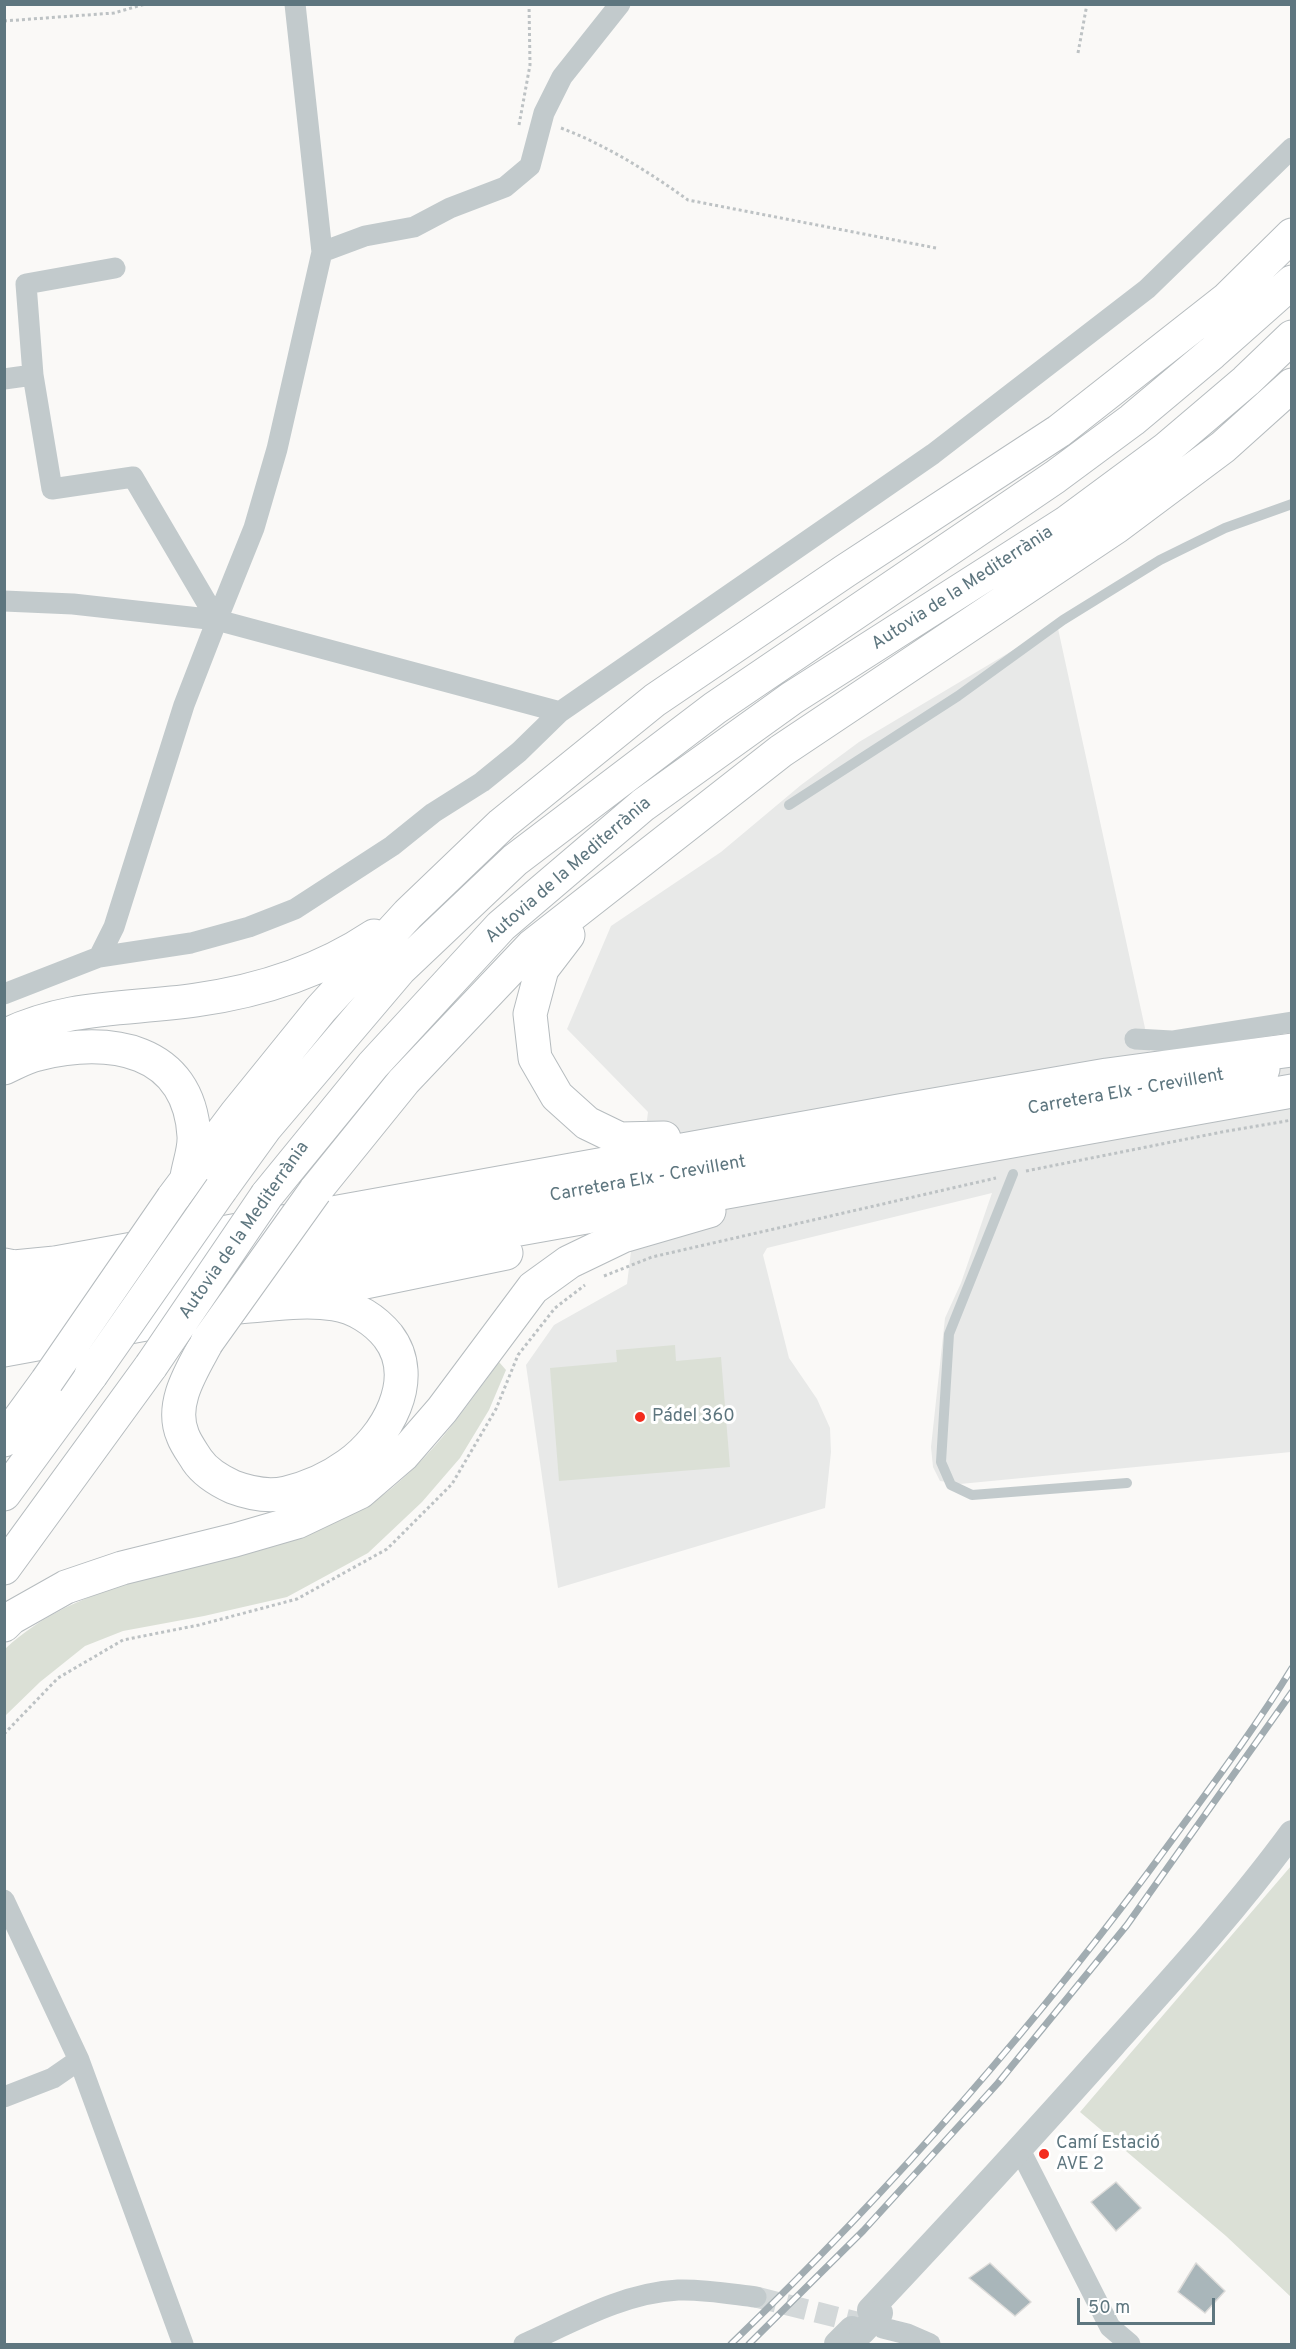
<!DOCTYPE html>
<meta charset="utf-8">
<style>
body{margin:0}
#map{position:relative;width:1296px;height:2349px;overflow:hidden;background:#faf9f7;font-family:Overpass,sans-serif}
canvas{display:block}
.frame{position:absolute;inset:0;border:6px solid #5e767f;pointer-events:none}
.scale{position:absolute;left:1077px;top:2298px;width:138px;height:27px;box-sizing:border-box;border:3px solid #5e767f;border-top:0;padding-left:8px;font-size:18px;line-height:21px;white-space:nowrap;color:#5e767f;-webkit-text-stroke:4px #fff;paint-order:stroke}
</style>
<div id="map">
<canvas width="1296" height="2349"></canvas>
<div class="frame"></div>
<div class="scale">50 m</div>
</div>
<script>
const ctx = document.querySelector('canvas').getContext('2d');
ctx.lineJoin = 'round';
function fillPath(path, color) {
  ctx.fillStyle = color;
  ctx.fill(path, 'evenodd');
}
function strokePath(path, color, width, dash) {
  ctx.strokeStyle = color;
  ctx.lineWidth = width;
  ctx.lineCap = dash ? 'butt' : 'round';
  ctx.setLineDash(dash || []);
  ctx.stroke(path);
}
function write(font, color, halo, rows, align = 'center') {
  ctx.font = font + ' Overpass,sans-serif';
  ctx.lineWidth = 6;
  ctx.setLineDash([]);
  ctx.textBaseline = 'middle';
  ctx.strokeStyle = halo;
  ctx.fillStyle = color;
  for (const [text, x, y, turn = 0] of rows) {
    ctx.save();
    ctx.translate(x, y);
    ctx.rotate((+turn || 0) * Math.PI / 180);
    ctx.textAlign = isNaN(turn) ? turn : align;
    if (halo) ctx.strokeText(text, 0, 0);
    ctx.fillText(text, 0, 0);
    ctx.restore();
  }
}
fillPath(new Path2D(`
 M1057,624L1150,1051L1291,1035V1452L960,1484L940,1481L933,1467L931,1447L945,1318L961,1283L992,1193L767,1248L763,1255L789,1358L817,1399L830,1428L831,1452L825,1508L558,1588L526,1365L554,1325L627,1284L648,1112L567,1029L611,926L721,852L801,785L859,742Z`), '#e8e9e8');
fillPath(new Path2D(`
 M675,1345L676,1361L721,1357L730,1467L559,1481L550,1368L617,1362L616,1350Z
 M499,1362L506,1370L489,1410L460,1458L422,1502L368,1553L287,1597L204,1616L123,1631L85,1646L40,1682L5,1716V1649C79,1581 176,1575 268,1548C292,1542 317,1530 340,1519C350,1514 362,1509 372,1503C426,1466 462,1413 499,1362Z
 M1291,1866V2297L1226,2236L1080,2112Z`), '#dbe0d6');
const building = new Path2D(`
 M1116,2182L1141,2208L1116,2231L1091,2202Z
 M990,2263L1031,2302L1015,2316L969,2278Z
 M1196,2263L1225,2291L1205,2313L1178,2292Z`);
fillPath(building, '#a9b6ba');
strokePath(building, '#dcdbd9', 1.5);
strokePath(new Path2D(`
 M756,2297L872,2326`), '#d3d8d9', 21, [21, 10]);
const trunk = new Path2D(`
 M4,1297L1263,1069
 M292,1297L506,1253
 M4,1323L424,1246L1292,1091
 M4,1350L206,1313`);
const motorway = new Path2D(`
 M568,935L542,969L530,1014L535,1058L557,1096L587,1123L620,1139L664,1138
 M4,1036C70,1004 127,1010 196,1000C260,991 320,972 374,936
 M4,1068C15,1063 27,1056 38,1054C109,1036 189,1048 194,1136C195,1149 189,1164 187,1177
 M221,1189L265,1128L400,969L515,860L715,708L1055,477L1132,420L1212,353L1292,282
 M315,1191L404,1081L532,946L781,751L1116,527L1223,447L1292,385
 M267,1195L373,1065L501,926L643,805L792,698L1066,523L1166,449L1246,381L1292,337
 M173,1198L236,1114L321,1009L408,914L502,824L655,700L845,571L1059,431L1227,299L1292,235
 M4,1265L14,1267L55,1263L899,1111L1107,1075L1292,1050
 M207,1342C192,1370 169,1404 183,1436C186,1444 192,1452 197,1460C205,1472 220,1481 233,1487C249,1493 268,1497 286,1493C308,1488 330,1478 348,1465C386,1438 421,1379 388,1336C375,1320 355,1307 334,1304C303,1299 270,1305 239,1307
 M4,1440L47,1381
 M4,1494L91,1375
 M4,1568L151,1366
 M4,1625L11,1618L66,1587L122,1568L235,1540L297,1522L360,1492L403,1455L442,1410L533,1288L569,1262L623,1236L709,1211`);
strokePath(trunk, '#b6bcbf', 35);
strokePath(motorway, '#b6bcbf', 35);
strokePath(new Path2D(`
 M4,21L114,13L145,4
 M1078,53L1087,4
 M519,125L530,65L529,4
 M561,128C606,145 649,172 688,200L936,248
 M1026,1171L1227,1131L1292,1120
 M604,1276L652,1257L996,1178
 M4,1734L58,1678L123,1640L199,1625L297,1599L387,1549L452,1484L496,1409L518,1355L555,1308L585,1285`), '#bdc2c4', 3, [3, 3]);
strokePath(new Path2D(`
 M789,805L958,696L1063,620L1160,560L1225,528L1292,504
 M1013,1174L949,1334L941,1462L951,1485L972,1495L1127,1483`), '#c2cacc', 10);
strokePath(new Path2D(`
 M295,4L322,252
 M620,4L562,77L544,113L530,166L505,187L450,208L414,227L365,236L322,252L277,449L254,528L217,620L560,712L933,454L1147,289L1292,148
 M115,268L26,284L33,375L52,489L133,477L217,620
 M4,379L33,375
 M4,601L73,604L217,620
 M99,957L191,943L249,927L295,909L392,846L433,813L482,782L519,752L560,712
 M4,994L99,957L114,927L184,705L217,620
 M1135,1039L1172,1041L1292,1022
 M4,1900L79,2060L183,2344
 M4,2097L53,2078L79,2060
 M1020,2150L1110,2327L1130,2344
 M883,2328L907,2334L930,2344
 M524,2344C573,2322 623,2293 678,2290C704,2289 731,2294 756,2297`), '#c2cacc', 21);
strokePath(new Path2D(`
 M870,2310C952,2223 1033,2135 1113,2045C1175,1976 1237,1908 1292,1833
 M837,2344L852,2329`), '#c2cacc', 26);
strokePath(trunk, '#fff', 33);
strokePath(motorway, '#fff', 33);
const rail = new Path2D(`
 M731,2344C892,2189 1040,2021 1172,1840C1213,1784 1255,1728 1292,1668
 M749,2344L863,2231L998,2083L1127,1925L1292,1692`);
strokePath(rail, '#a1acb1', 7);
strokePath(rail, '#fff', 4.5, [14]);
const motorwayBridge = new Path2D(`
 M207,1342L315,1191
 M151,1366L267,1195
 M91,1375L221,1189
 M47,1381L173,1198`);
strokePath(motorwayBridge, '#b6bcbf', 35, []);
strokePath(new Path2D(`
 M862,2332L880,2313`), '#c2cacc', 26);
strokePath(motorwayBridge, '#fff', 33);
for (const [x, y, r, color] of [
 [640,1417,6,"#f32c1e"],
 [1044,2154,6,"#f32c1e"]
]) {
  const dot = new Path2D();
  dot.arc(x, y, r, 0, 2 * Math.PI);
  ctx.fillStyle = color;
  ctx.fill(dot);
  strokePath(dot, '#fff', 2);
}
write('18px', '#5e767f', '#fff', [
 ["Autovia de la Mediterrània",963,589,-33],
 ["Autovia de la Mediterrània",569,871,-41],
 ["Carretera Elx - Crevillent",1126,1093,-10],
 ["Carretera Elx - Crevillent",648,1180,-10],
 ["Autovia de la Mediterrània",245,1231,-55]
]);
write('18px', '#5e767f', '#fff', [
 ["Pádel 360",652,1417],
 ["Camí Estació",1056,2144],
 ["AVE 2",1056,2165]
], 'left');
</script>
